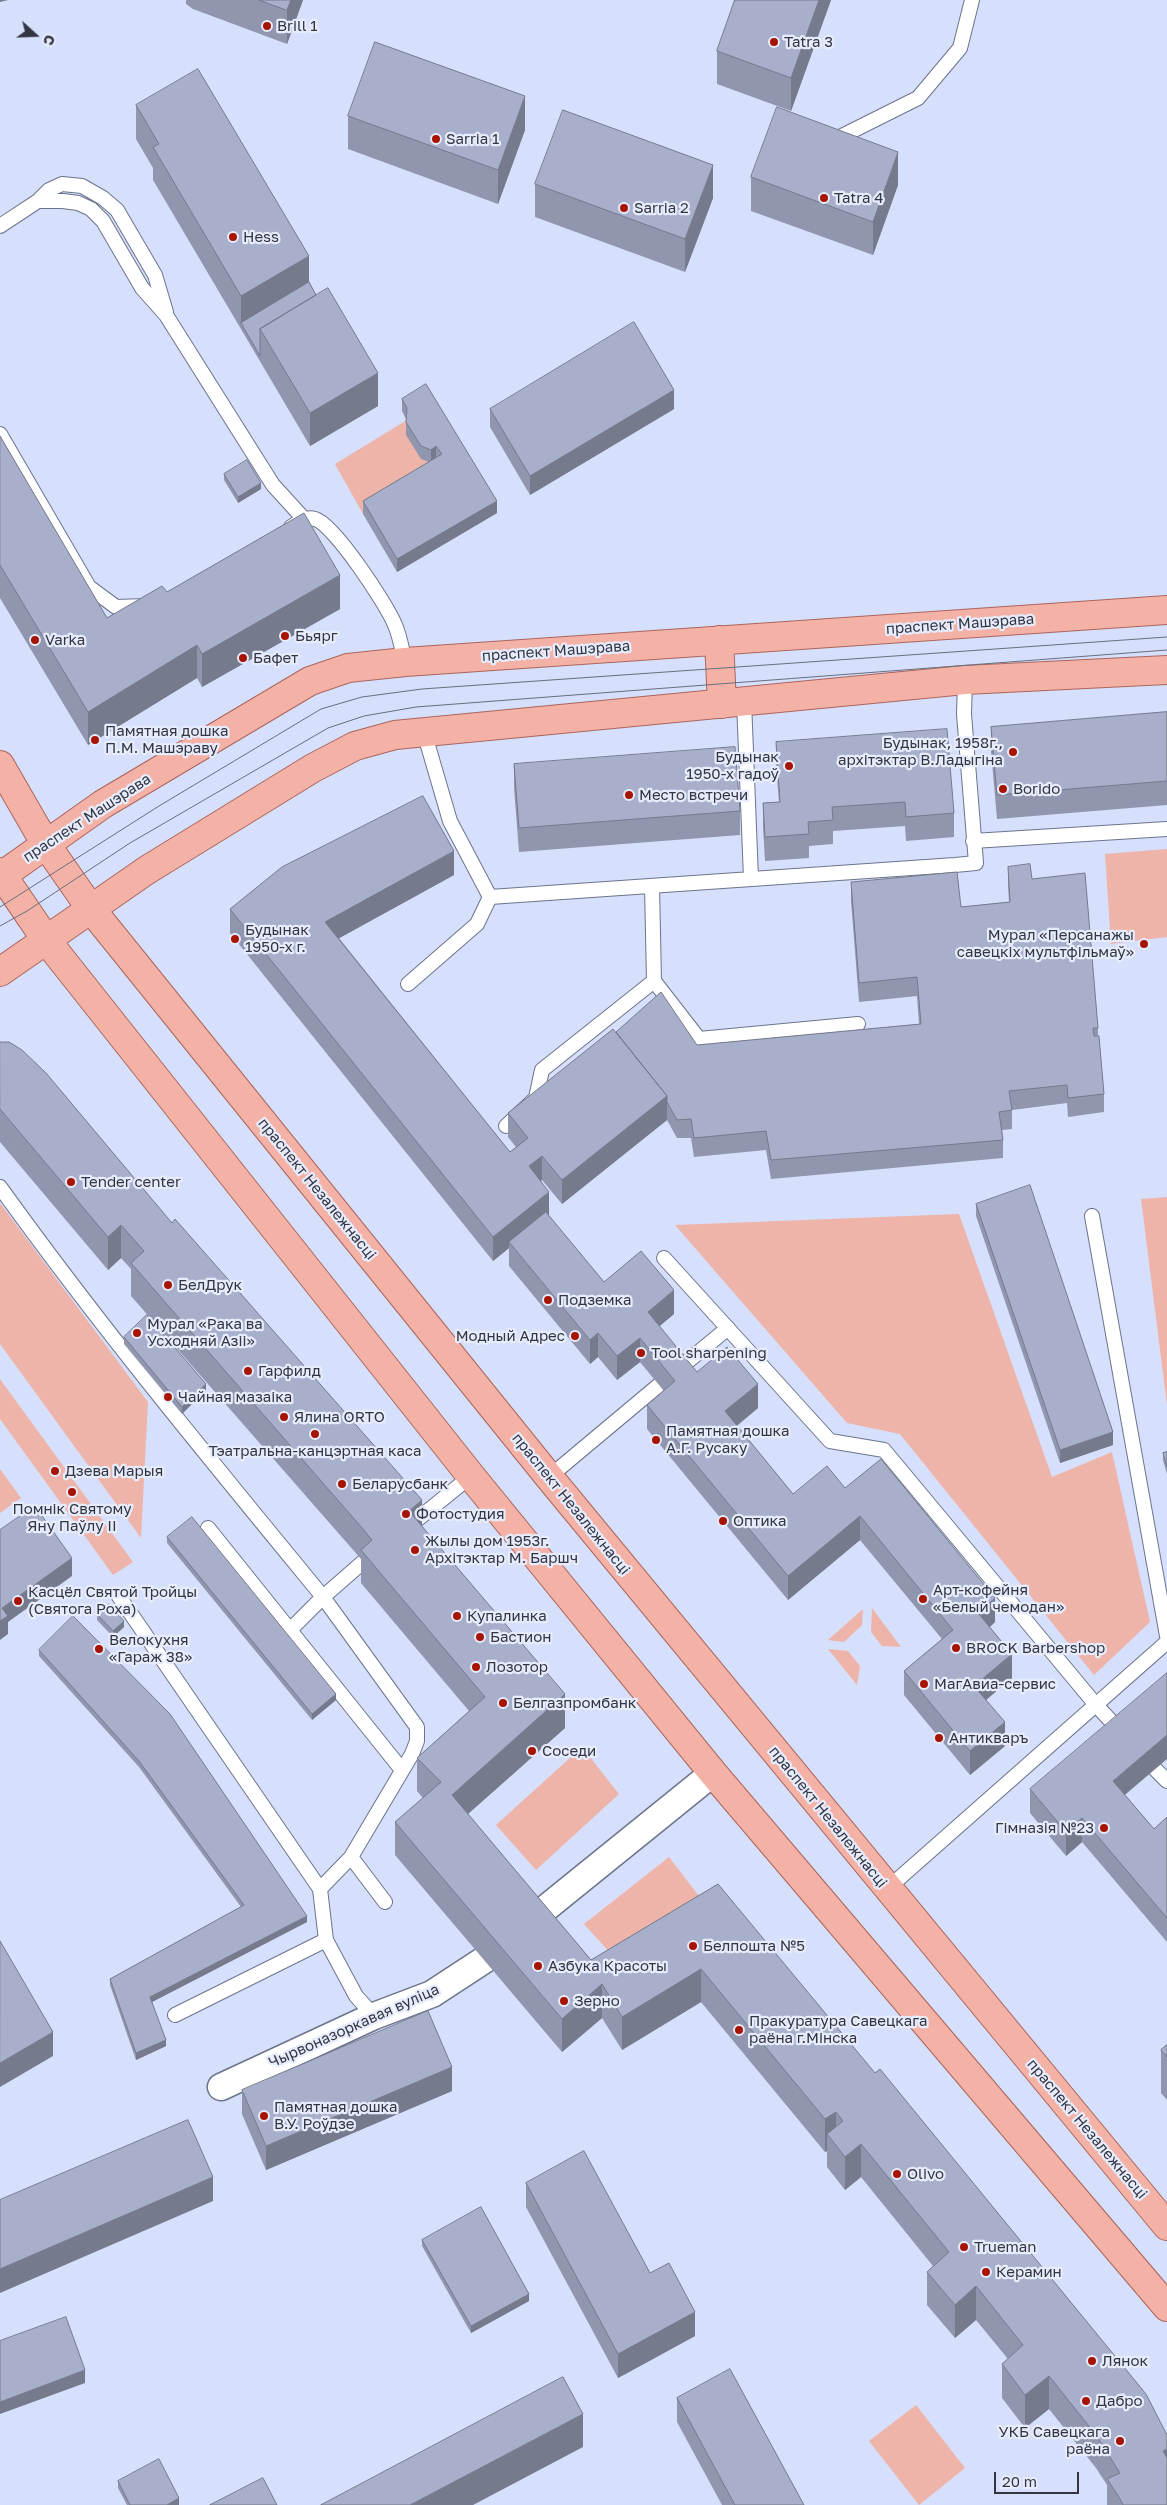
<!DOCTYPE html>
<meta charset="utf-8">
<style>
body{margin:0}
#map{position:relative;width:1167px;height:2505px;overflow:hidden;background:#d6dffb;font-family:"Golos Text",sans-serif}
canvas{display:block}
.north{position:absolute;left:10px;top:10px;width:50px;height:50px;-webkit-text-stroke:4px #e7ecfd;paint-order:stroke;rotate:110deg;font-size:14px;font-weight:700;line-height:20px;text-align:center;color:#333641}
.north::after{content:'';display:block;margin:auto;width:18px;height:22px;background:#333641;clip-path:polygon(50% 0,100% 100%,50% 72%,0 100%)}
.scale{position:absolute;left:994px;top:2472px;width:85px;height:22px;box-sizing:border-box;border:2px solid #333641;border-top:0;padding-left:6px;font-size:15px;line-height:18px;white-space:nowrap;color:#333641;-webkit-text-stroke:4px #e7ecfd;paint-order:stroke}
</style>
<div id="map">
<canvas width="1167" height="2505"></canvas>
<div class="north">С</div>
<div class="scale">20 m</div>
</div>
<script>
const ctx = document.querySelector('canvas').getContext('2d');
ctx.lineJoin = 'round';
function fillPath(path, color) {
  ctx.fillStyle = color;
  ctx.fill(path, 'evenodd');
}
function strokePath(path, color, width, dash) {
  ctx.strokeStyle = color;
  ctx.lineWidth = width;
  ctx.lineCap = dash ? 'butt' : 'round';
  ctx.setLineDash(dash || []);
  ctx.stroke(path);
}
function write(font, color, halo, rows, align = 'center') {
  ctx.font = font + ' "Golos Text",sans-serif';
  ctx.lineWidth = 4.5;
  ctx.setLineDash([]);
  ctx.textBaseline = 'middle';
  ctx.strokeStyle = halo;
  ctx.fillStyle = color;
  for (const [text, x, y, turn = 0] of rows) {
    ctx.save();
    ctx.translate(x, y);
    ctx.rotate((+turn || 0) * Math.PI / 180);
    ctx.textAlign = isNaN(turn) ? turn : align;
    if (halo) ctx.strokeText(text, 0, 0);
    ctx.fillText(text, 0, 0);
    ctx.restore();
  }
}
fillPath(new Path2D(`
 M407,420L442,467L363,514L335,464Z
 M1167,849V937L1111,944L1105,854Z
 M1167,1197V1405L1141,1199Z
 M0,1203L148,1402L141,1538L0,1344Z
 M959,1214L1052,1477L1112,1452L1150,1622L1094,1675L900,1434L847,1423L675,1225Z
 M0,1379L133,1562L113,1575L0,1419Z
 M0,1469L21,1498L0,1513Z
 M872,1608L901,1647L882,1646L871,1632Z
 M863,1609L862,1625L844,1642L828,1640Z
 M828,1649L848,1651L860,1666L857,1685Z
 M582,1747L619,1794L536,1870L496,1825Z
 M669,1857L702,1900L612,1955L584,1924Z
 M916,2405L965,2468L919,2505L869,2441Z`), '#eeb4a9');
const service = new Path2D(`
 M838,138L918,98L960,48L972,0
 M38,201H63L78,203L91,209L103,221L142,288L166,315L273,485L304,519
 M0,226L38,201L49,190L62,184L82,186L103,198L117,210L155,275L166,312
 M0,434L89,587L116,607L145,606
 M291,527C299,522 306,516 315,519C334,524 387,605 395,625C400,636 402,650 405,662
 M744,701L751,879
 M424,732L450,821L490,897L955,865L976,863L964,714L965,680
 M973,841L1167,829
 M654,981L699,1039L858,1024
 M408,984L477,924L490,897
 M506,1126L536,1098L542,1070L654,981L652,886
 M0,1187C102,1329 213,1463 323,1597L290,1630
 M1092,1216L1167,1636
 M664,1258L830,1441L884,1450L1096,1705L1123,1734
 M676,1371L728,1328
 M549,1477L659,1385
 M413,1523L471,1476
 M208,1528L402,1770
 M363,1562L323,1597L417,1727V1741L412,1754L351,1857L385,1902
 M118,1595L320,1889
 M1155,1769L1167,1781
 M351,1857L320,1889L326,1940L356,1996L374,2016
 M887,1889L1167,1642
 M175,2015L326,1940`);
const minor = new Path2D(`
 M530,1921L713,1773
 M221,2087L374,2016L432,1994L484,1960`);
const primary = new Path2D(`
 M719,640L722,704
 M0,765L45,843L91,909L549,1477L1167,2226
 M0,872L47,941L471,1476L713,1773L1167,2307
 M0,877L103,804L310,681L348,668L405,662L1167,610
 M0,972L147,870L313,768L355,746L395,735L965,680L1167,670`);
strokePath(service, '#6c748c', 16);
strokePath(minor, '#6c748c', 29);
strokePath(primary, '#ac655c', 30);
strokePath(service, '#fff', 14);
strokePath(minor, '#fff', 26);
strokePath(primary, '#f4b2a6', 28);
strokePath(new Path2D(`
 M0,907L159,806L321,709L362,697L422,689L1167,637
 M0,926L27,911L130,843L328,728L364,716L416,707L1167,650`), '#696e7e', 1);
fillPath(new Path2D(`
 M186,0H303L287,44L193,9L186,4Z
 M735,0H831L791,111L717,84V51Z
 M136,105L309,282L378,406L310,446L153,180V168L136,139Z
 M348,116L525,130L498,204L348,149Z
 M751,177L898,185L873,255L751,211Z
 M535,184L713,198L685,272L535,217Z
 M402,399L497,513L397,572L363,514V501L429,462L421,459L406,435V419L402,411Z
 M490,409H674L530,495L490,427Z
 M0,436L107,618L167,592L340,609L202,687L197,678L88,745L0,598Z
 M224,474L261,489L238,503L224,480Z
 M1167,712V805L997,819L991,751V727Z
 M776,742L954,813V837L906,841L905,826L833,831V844L809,846V858L765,861L763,827V803L779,802L776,766Z
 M514,764L740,811V835L519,852L514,788Z
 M1008,867L1032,879L1098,1028V1036L1104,1094V1112L1068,1117L1067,1103L1012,1110V1129L1002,1130L1003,1140V1158L771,1179L766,1150L694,1157L691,1138H677L667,1120L562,1204L542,1180L541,1181L549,1216L604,1282L674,1314L659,1326L697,1372L758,1408L737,1426L793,1494L845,1488L995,1622L990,1627L1012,1678L986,1700L1005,1746L970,1775L904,1695V1671L942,1639L860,1540L788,1600L647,1429V1405L664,1391L640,1362L617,1380L598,1357L590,1364L509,1266V1248L493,1261L230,933V909L454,875L339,938L510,1152L516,1147L508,1137V1113L616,1032L697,1045L919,1024L917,996L859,1002L851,901V882L961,907L1009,902L1008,885Z
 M0,1042L422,1526L565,1728L468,1814L591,1960L718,1884L1167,2505H1107V2485L1096,2468L1049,2409L1025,2428L1002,2398V2364L1008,2359L976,2320L955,2338L927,2305V2272L933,2266L861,2177L845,2190L827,2167V2151L825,2152L701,2002L622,2050L602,2018L562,2052L395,1855V1822L423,1798L417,1791V1758L469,1711L361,1583V1559L131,1296V1269L121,1258L108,1270L0,1142Z
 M976,1204L1113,1445L1060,1463L976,1216Z
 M124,1337L206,1390L182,1414L124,1344Z
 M1167,1452V1474L1163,1460V1453Z
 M167,1537L336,1700L312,1720L167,1543Z
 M97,1614L124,1627L113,1637L97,1620Z
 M39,1650L307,1922L152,2002L166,2046L136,2060L110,1985V1979L241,1907L139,1767L39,1656Z
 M1030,1789L1125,1795L1154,1829L1167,1817V1942L1082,1842L1066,1856L1030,1813Z
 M1167,2045V2100L1161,2093V2050Z
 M242,2090L452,2091L266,2170L242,2114Z
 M526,2183L650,2273L695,2336L618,2378L526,2207Z
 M422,2240L529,2301L471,2333L422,2246Z
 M677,2398L804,2505H722L677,2422Z
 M118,2481L179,2504L127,2505L118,2488Z`), '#9096ae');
fillPath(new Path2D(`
 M0,0H8L0,2Z
 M291,0H303L287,44V10Z
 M819,0H831L791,111V78Z
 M525,96V130L498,204V170Z
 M898,152V185L873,255V222Z
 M713,165V198L685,272V239Z
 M309,256V289L241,323V296Z
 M378,373V406L310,446V413Z
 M674,390V409L530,495V476Z
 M436,446V459L431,463V450Z
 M261,483V489L238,503V497Z
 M497,501V513L397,572V559Z
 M340,575V609L202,687V654Z
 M197,645V678L88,745V712Z
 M454,851V875L325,946V922Z
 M667,1096V1120L562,1204V1180Z
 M542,1156V1180L529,1190V1166Z
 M549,1192V1216L509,1242V1248L493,1261V1237Z
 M121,1225V1258L108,1270V1237Z
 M674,1290V1314L648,1336V1312Z
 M598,1333V1357L590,1364V1340Z
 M640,1338V1362L617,1380V1356Z
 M206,1384V1390L182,1414V1407Z
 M758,1384V1408L725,1435V1411Z
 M1113,1432V1445L1060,1463V1450Z
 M422,1500V1533L409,1511Z
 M860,1516V1540L788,1600V1576Z
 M72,1558V1576L8,1622V1634L0,1640V1621L2,1608Z
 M995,1598V1622L978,1637V1613Z
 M124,1621V1627L113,1637V1631Z
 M1012,1654V1678L974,1710V1686Z
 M336,1694V1700L312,1720V1714Z
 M565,1694V1728L452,1828V1795Z
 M1005,1722V1746L970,1775V1751Z
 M1167,1735V1759L1113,1805V1781Z
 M1082,1818V1842L1066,1856V1832Z
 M307,1916V1922L150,2003V1997Z
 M701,1969V2002L622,2050V2017Z
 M602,1984V2018L562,2052V2019Z
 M53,2032V2056L0,2087V2063Z
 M166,2040V2046L136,2060V2053Z
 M452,2067V2091L266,2170V2146Z
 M836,2112V2144L827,2134V2151L825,2152V2119Z
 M861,2144V2177L845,2190V2157Z
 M213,2177V2201L0,2293V2269Z
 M976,2286V2320L955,2338V2305Z
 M529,2294V2301L471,2333V2326Z
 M695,2312V2336L618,2378V2354Z
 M85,2370V2383L0,2414V2402Z
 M1049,2376V2409L1025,2428V2395Z
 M583,2414V2447L473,2505H410Z
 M1167,2449V2483L1163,2451Z
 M179,2498V2505H167Z`), '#757a8d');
const building = new Path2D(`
 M259,0H291L287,10Z
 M735,0H819L791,78L717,51Z
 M375,42L525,96L498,170L348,116Z
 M198,69L309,256L241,296L153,147L159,144L136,105Z
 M777,107L898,152L873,222L751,177Z
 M563,110L713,165L685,239L535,184Z
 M309,282L316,295L260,329V356L241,323Z
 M328,288L378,373L310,413L260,329Z
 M634,322L674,390L530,476L490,409Z
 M426,384L497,501L397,559L363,501L442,454L436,446L431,450L421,446L406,422L407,408L402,399Z
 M0,436L107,618L162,586L167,592L304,513L340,575L202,654L197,645L88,712L0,565Z
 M247,460L261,483L238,497L224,474Z
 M1167,712V781L997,795L991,727Z
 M947,729L954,813L906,817L905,802L832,807L833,820L808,822L809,834L765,837L763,803L780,802L776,742Z
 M735,747L740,811L519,828L514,764Z
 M423,796L454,851L325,922L510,1152L528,1138L508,1113L613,1029L667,1096L562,1180L542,1156L529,1166L549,1192L493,1237L230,909L282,867Z
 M1030,864L1032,879L1085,873L1098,1028H1093L1094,1036H1099L1104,1094L1068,1098L1067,1085L1009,1091L1012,1110L999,1112L1003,1140L771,1160L766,1131L694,1138L691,1119L677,1120L667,1102V1096L616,1032L661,992L697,1045L921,1024L917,977L859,983L851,882L957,872L961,907L1010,902L1008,867Z
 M0,1042H9L22,1050L46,1073L172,1223L175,1219L422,1500L409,1511L565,1694L452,1795L591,1960L718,1884L875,2073L880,2069L1146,2394L1167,2435V2449L1163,2451L1167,2458V2505H1123L1119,2497L1107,2479L1120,2473L1096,2435L1049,2376L1025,2395L1002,2364L1023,2345L976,2286L955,2305L927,2272L949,2252L861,2144L845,2157L827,2134L843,2121L836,2112L825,2119L701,1969L622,2017L602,1984L562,2019L395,1822L441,1782L417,1758L485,1697L361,1550L372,1540L363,1529L131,1263L144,1251L121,1225L108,1237L0,1109Z
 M1030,1185L1113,1432L1060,1450L976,1204Z
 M546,1212L604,1282L641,1251L674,1290L648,1312L697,1372L727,1347L758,1384L725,1411L793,1494L827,1466L845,1488L881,1459L995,1598L978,1613L1012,1654L974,1686L1005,1722L970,1751L904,1671L953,1630L860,1516L788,1576L647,1405L675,1381L640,1338L617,1356L598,1333L590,1340L509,1242Z
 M147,1315L206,1384L182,1407L124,1337Z
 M1167,1452V1467L1163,1453Z
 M35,1506L72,1558L2,1608L8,1616L0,1621V1530Z
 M192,1517L336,1694L312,1714L167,1537Z
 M109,1604L124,1621L113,1631L97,1614Z
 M73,1616L170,1714L307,1916L150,1997L166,2040L136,2053L110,1979L244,1905L139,1761L39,1650Z
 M1167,1673V1735L1113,1781L1154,1829L1167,1817V1918L1082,1818L1066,1832L1030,1789Z
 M0,1941L53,2032L0,2063Z
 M428,2011L452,2067L266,2146L242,2090Z
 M1167,2045V2057L1161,2050Z
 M188,2120L213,2177L0,2269V2200Z
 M584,2151L650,2273L669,2263L695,2312L618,2354L526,2183Z
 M481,2207L529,2294L471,2326L422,2240Z
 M66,2317L85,2370L0,2402V2341Z
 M730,2369L804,2505H735L677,2398Z
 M563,2377L583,2414L410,2505H321Z
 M159,2459L179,2498L167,2505H130L118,2481Z
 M263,2478L277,2505H210Z`);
fillPath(building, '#a7afca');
strokePath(building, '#757a8d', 1);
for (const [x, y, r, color] of [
 [267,26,5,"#a61400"],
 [774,42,5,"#a61400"],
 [436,139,5,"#a61400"],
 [824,198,5,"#a61400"],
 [624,208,5,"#a61400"],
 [233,237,5,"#a61400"],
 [285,636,5,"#a61400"],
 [35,640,5,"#a61400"],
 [243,658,5,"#a61400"],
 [95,740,5,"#a61400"],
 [1013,752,5,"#a61400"],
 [789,766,5,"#a61400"],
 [1003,789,5,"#a61400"],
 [629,795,5,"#a61400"],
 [235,939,5,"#a61400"],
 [1144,944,5,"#a61400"],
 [71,1182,5,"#a61400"],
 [168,1285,5,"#a61400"],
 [548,1300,5,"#a61400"],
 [137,1333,5,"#a61400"],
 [575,1336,5,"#a61400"],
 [641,1353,5,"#a61400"],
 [248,1371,5,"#a61400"],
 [168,1397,5,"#a61400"],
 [284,1417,5,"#a61400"],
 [315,1434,5,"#a61400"],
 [656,1440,5,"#a61400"],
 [55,1471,5,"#a61400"],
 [342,1484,5,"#a61400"],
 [72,1492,5,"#a61400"],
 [406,1514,5,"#a61400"],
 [723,1521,5,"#a61400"],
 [415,1550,5,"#a61400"],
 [923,1599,5,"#a61400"],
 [18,1601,5,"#a61400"],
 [457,1616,5,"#a61400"],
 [480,1637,5,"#a61400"],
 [956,1648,5,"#a61400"],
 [99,1649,5,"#a61400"],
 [476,1667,5,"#a61400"],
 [924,1684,5,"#a61400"],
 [503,1703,5,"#a61400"],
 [939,1738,5,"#a61400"],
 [532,1751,5,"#a61400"],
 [1104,1828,5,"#a61400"],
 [693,1946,5,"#a61400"],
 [538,1966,5,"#a61400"],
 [564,2001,5,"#a61400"],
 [739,2030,5,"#a61400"],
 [264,2116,5,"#a61400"],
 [897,2174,5,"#a61400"],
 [964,2247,5,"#a61400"],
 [986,2272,5,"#a61400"],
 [1092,2361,5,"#a61400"],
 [1086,2401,5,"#a61400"],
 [1120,2441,5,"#a61400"]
]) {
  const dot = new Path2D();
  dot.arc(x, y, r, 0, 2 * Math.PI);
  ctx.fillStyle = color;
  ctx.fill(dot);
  strokePath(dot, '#e7ecfd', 2);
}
write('15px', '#333641', '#e7ecfd', [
 ["Brill 1",277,26],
 ["Tatra 3",784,42],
 ["Sarria 1",446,139],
 ["Tatra 4",834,198],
 ["Sarria 2",634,208],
 ["Hess",243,237],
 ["Бьярг",295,636],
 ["Varka",45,640],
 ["Бафет",253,658],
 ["Памятная дошка",105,731],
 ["П.М. Машэраву",105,748],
 ["Будынак, 1958г.,",1003,743,"right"],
 ["архітэктар В.Ладыгіна",1003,760,"right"],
 ["Будынак",779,757,"right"],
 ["1950-х гадоў",779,774,"right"],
 ["Borido",1013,789],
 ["Место встречи",639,795],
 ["Будынак",245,930],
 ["1950-х г.",245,947],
 ["Мурал «Персанажы",1134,935,"right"],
 ["савецкіх мультфільмаў»",1134,952,"right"],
 ["Tender center",81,1182],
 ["БелДрук",178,1285],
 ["Подземка",558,1300],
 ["Мурал «Рака ва",147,1324],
 ["Усходняй Азіі»",147,1341],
 ["Модный Адрес",565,1336,"right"],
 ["Tool sharpening",651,1353],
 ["Гарфилд",258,1371],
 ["Чайная мазаіка",178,1397],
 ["Ялина ORTO",294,1417],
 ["Памятная дошка",666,1431],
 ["А.Г. Русаку",666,1448],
 ["Тэатральна-канцэртная каса",315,1451,"center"],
 ["Дзева Марыя",65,1471],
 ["Беларусбанк",352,1484],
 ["Помнік Святому",72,1509,"center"],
 ["Яну Паўлу II",72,1526,"center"],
 ["Фотостудия",416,1514],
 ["Оптика",733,1521],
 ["Жылы дом 1953г.",425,1541],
 ["Архітэктар М. Баршч",425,1558],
 ["Арт-кофейня",933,1590],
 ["«Белый чемодан»",933,1607],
 ["Касцёл Святой Тройцы",28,1592],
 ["(Святога Роха)",28,1609],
 ["Купалинка",467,1616],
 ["Бастион",490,1637],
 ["Велокухня",109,1640],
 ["«Гараж 38»",109,1657],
 ["BROCK Barbershop",966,1648],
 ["Лозотор",486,1667],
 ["МагАвиа-сервис",934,1684],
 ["Белгазпромбанк",513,1703],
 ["Антикваръ",949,1738],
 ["Соседи",542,1751],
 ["Гімназія №23",1094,1828,"right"],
 ["Белпошта №5",703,1946],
 ["Азбука Красоты",548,1966],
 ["Зерно",574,2001],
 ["Пракуратура Савецкага",749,2021],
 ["раёна г.Мінска",749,2038],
 ["Памятная дошка",274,2107],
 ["В.У. Роўдзе",274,2124],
 ["Olivo",907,2174],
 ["Trueman",974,2247],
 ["Керамин",996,2272],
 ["Лянок",1102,2361],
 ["Дабро",1096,2401],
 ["УКБ Савецкага",1110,2432,"right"],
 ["раёна",1110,2449,"right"]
], 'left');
write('15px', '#333641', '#e7ecfd', [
 ["праспект Машэрава",960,624,-4],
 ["праспект Машэрава",556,651,-4],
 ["праспект Машэрава",87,818,-33],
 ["праспект Незалежнасці",317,1189,51],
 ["праспект Незалежнасці",571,1504,51],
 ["праспект Незалежнасці",828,1817,51],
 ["Чырвоназоркавая вуліца",354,2026,-24],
 ["праспект Незалежнасці",1087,2129,50]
]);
</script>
